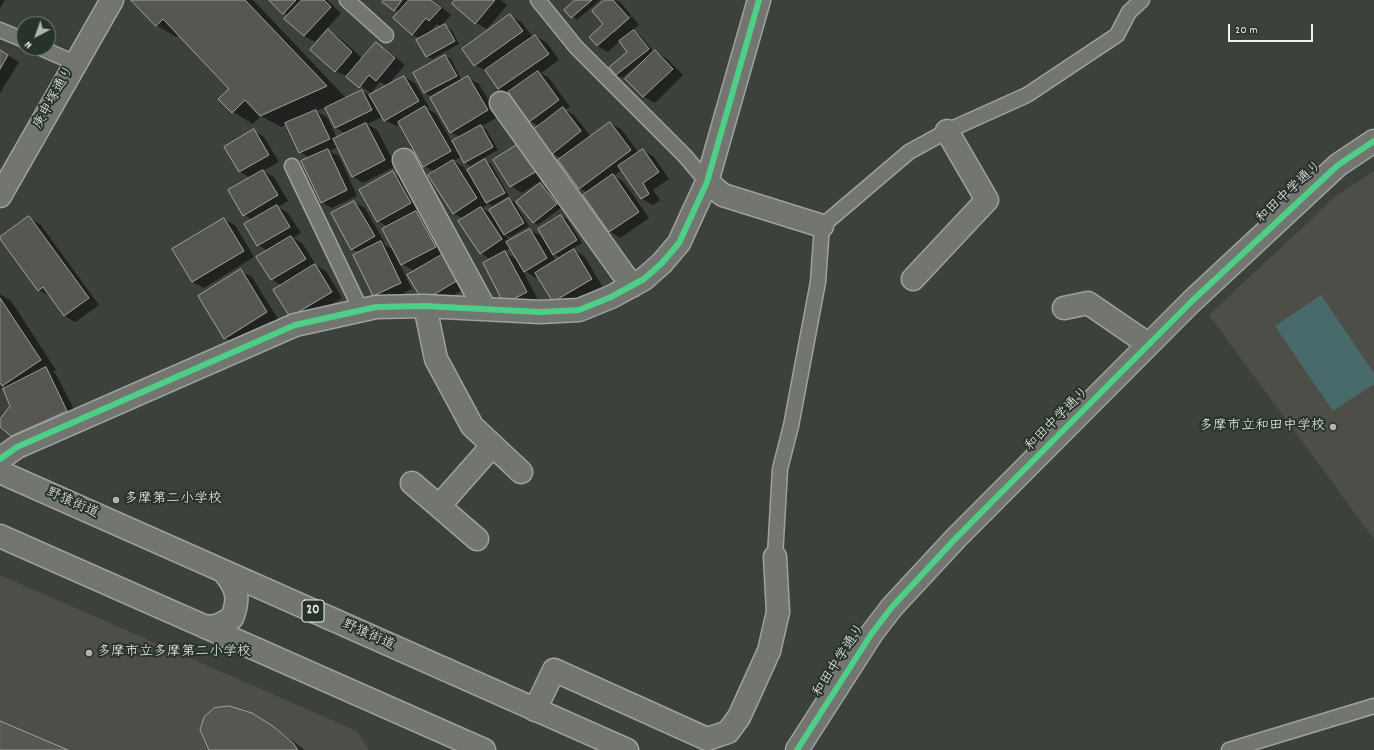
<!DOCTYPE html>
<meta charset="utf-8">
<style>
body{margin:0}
#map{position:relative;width:1374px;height:750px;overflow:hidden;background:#3d413c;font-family:Dekko,sans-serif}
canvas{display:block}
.north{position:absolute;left:16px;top:16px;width:40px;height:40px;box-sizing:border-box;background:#26332d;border:1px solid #787f78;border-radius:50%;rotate:221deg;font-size:11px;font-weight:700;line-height:16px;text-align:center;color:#f4f1e8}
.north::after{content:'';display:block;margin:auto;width:14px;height:18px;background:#b4b3ac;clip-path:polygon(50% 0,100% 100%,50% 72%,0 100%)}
.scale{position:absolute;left:1228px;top:24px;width:85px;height:18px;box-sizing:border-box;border:2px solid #f4f1e8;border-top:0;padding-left:5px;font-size:12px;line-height:14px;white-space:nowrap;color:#f4f1e8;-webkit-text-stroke:3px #26332d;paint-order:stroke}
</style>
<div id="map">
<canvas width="1374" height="750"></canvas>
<div class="north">N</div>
<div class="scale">20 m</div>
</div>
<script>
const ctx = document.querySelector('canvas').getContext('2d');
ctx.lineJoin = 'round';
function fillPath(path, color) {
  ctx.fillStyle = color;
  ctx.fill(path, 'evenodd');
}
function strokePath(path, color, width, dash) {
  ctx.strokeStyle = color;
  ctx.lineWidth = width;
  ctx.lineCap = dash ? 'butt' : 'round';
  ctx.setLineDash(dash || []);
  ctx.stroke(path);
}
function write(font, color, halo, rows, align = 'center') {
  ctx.font = font + ' Dekko,"Klee One",sans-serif';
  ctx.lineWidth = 4;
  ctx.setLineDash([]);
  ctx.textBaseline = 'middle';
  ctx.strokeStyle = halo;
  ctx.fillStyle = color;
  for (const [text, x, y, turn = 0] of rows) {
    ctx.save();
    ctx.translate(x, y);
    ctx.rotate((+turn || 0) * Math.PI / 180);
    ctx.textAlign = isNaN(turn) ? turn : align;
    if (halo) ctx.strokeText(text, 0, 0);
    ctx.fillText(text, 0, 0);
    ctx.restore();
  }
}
fillPath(new Path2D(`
 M1374,171V539L1209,315L1336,196Z
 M0,575L357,731L369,750H0Z`), '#4d4e47');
fillPath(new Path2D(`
 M1321,295L1374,373V384L1333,411L1275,326Z`), '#496a6b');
fillPath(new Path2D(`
 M0,0H5L0,8Z
 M132,0H253L347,99L362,91L371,96L387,86L380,82L371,93L347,76L335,71L328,31L339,37L363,59L376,43L387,50L405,65L387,86L404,77L415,83L429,107L427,108L436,114L452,142L460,137L451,132L468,78L479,84L498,117L482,126L486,129L498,150L470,166L465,162L461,157L453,161L464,167L466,171L485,161L491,164L509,196L492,206L486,202L487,205L482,208L493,215L509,199L514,202L529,226L510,237L505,235L510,241L530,230L541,236L556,261L574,250L585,257L602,286L564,308L553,302L538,276L536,278L522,269L537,298L516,309L491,260L481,253L464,219L453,213L435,172L424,166L400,124L396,126L385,120L383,117L367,124L377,130L396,166L363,183L352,176L338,147L329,151L339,156L357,196L332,208L321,202L310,158L300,152L287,124L281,127L261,116L253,124L233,112L230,89L179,35L176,37L156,25ZM326,107L336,128L346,134L337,138L327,117L316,111ZM511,247L518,260L504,252Z
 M270,0H327L341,13L315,42L304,36L289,16Z
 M385,0H433L451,15L441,26L437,24L428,34L445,26L451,29L459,44L432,59L427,56L421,39L412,34L399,13Z
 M456,0H501L507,5L487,29L476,23Z
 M576,0H600L577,20L565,10Z
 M606,0H615L621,3L631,15L614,30V33L632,16L639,25L633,30L639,34L654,52L655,51L666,58L683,75L655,103L644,97L627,79L647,59L646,58L622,78L616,75L629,52L620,41L608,52L597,46L605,24Z
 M510,16L521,22L533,37L535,36L546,42L559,60L541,73L549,78L570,107L565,110L574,115L591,137L610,123L621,129L639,153L643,150L654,157L669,179L653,190L660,200L653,205L642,199L622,170L614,176L624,182L649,218L620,238L609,231L588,193L579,188L562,159L552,153L539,126L530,121L510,95L499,89L486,71L475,65Z
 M0,51L19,62L0,93Z
 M445,56L451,59L461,79L430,96L425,93Z
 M254,131L264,137L279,162L263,171L274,177L288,201L278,207L288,213L301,233L293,238L302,243L316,265L326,271L342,298L301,323L290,316L282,286L271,279L268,251L258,245L253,220L244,215L251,178L240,172L225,148Z
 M520,145L547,177L522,193L511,186Z
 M393,173L404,179L421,209L416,212L427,218L471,285L434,307L421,266L413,270L402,264L388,227L378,221Z
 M540,185L546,188L561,208L538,225L533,222Z
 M354,202L365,208L385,243L383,244L392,249L412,289L385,302L374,295L360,253L352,249Z
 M562,216L567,219L582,243L559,257L554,254Z
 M29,218L40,224L99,305L75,322L65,316L50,296L38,290Z
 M224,219L235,225L254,257L204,288L193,282L173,250Z
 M241,271L252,277L278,319L236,344L225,338Z
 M0,294L11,301L56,370L53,372L56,374L78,417L23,442L0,426V420L11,406L7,388L2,385L0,391V383L2,384L0,381Z
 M268,723L305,750H210L206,745L201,730Z`), '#0007');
const building = new Path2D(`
 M131,0H245L327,86L260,116L245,100L232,113L218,99L229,89L163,19L156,26Z
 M269,0H296L283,14Z
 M302,0H324L331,7L304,36L284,19Z
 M384,0H402L394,11L382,2Z
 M409,0H431L441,8L429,21L426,18L412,35L393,18Z
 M455,0H495L475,24L452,4Z
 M575,0H592L571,18L564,10Z
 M604,0H613L629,18L597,46L589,37L603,24L592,11Z
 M510,14L523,31L474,66L462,49Z
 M445,24L455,41L426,57L416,40Z
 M328,29L352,52L335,72L310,50Z
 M634,30L649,49L616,75L609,67L627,52L619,41Z
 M535,35L549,54L498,89L485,70Z
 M376,42L395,58L376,81L369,75L359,88L346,77Z
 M0,50L8,55L0,69Z
 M655,50L673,69L643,97L625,79Z
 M445,55L457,76L424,93L413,73Z
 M538,71L559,100L529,122L508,92Z
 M404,76L419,101L384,121L369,95Z
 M468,76L488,110L450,133L430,98Z
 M362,90L372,110L335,128L325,108Z
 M425,106L451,151L423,167L398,122Z
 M563,107L581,131L552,154L533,130Z
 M316,110L330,139L299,153L285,123Z
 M610,122L631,150L579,189L558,160Z
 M366,123L385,160L352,177L333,139Z
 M481,125L493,147L464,163L452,141Z
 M254,129L269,155L239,172L224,147Z
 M520,143L537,171L510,187L493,160Z
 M328,149L347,190L321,203L301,161Z
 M643,149L659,172L643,183L649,194L641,199L618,166Z
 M485,159L505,193L486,203L467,170Z
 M453,160L477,198L453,214L428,175Z
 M263,170L278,195L243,216L228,190Z
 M393,171L411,203L377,222L359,190Z
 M613,174L639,212L609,232L583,195Z
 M540,183L557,204L533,223L516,202Z
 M509,198L524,223L504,235L489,210Z
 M354,201L375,236L351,250L331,213Z
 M277,205L290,227L257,246L244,224Z
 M481,207L502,239L480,254L458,221Z
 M416,211L436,247L401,265L382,229Z
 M561,215L577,240L553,255L538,229Z
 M29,216L89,298L64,316L43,287L38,291L0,239V237Z
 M224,218L244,251L192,282L172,249Z
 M530,229L547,258L524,272L506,242Z
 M291,236L306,259L271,280L256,257Z
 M381,241L401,283L373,296L353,255Z
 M574,249L592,279L553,302L535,273Z
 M505,251L527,292L504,304L483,263Z
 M445,253L460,279L423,301L407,275Z
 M315,264L332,292L290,317L273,290Z
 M241,269L267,312L224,339L198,296Z
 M0,298L41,360L2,386L0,383Z
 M46,367L67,411L11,436L0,427V419L10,406L3,389Z
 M229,706L252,713L274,727L293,743L298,750H209L200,730L204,717L214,708Z
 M0,721L68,750H0Z`);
fillPath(building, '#565652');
strokePath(building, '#9fa19d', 1);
const lane = new Path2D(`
 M347,0L386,35
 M538,0L576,47L685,156L707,182
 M0,30L24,40
 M41,48L75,63
 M292,166L361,310
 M775,557L780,469L791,426L818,282L822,226L909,152L947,131L1027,95L1117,35L1129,12L1142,0
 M1229,750L1374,706`);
const street = new Path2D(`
 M501,103L632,286
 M404,160L485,309
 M707,182L723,195L822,226
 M0,196L112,0
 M913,279L987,200L947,131
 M425,306L436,359L472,426L521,472
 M1064,308L1088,303L1148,344
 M0,459L17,447L295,325L376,307L425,306L540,312L579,310L611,297L644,279L662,263L679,243L707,182L759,0
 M412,483L477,539
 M439,506L492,446
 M535,710L554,670L707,739L728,732L739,717L769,651L778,612L775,557`);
const secondary = new Path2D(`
 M797,750L872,633L892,607L956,538L1192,301L1338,165L1374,141`);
const primary = new Path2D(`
 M0,472L627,750
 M0,536L484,750
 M205,627L217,626L232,618C240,598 237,588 224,572`);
strokePath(lane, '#9fa19d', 17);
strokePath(street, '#9fa19d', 25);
strokePath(secondary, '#9fa19d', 25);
strokePath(primary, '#9fa19d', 25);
strokePath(lane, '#737570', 14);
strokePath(street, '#737570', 22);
strokePath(secondary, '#737570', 22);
strokePath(primary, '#737570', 22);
strokePath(new Path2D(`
 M0,459L17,447L295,325L376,307L425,306L540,312L579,310L611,297L644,279L662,263L679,243L707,182L759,0
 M797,750L872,633L892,607L956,538L1192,301L1338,165L1374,141`), '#4dcf88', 6);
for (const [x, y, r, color] of [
 [1333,427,4,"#b4b3ac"],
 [116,500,4,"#b4b3ac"],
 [89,653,4,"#b4b3ac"]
]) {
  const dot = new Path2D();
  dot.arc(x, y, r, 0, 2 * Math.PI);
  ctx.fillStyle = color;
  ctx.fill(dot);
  strokePath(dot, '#26332d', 1.5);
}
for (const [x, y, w] of [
 [313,611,22]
]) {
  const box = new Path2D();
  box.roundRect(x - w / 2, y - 11, w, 22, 3);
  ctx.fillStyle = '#26332d';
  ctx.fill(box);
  strokePath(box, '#f4f1e8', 1);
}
write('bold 13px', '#f4f1e8', null, [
 ["20",313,611]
]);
write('14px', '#f4f1e8', '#26332d', [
 ["庚申塚通り",55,98,-61],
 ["和田中学通り",1290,193,-43],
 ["和田中学通り",1058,420,-45],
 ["野猿街道",72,504,24],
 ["野猿街道",368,636,24],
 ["和田中学通り",840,661,-57]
]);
write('14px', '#f4f1e8', '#26332d', [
 ["多摩市立和田中学校",1325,427,"right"],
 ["多摩第二小学校",124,500],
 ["多摩市立多摩第二小学校",97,653]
], 'left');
</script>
